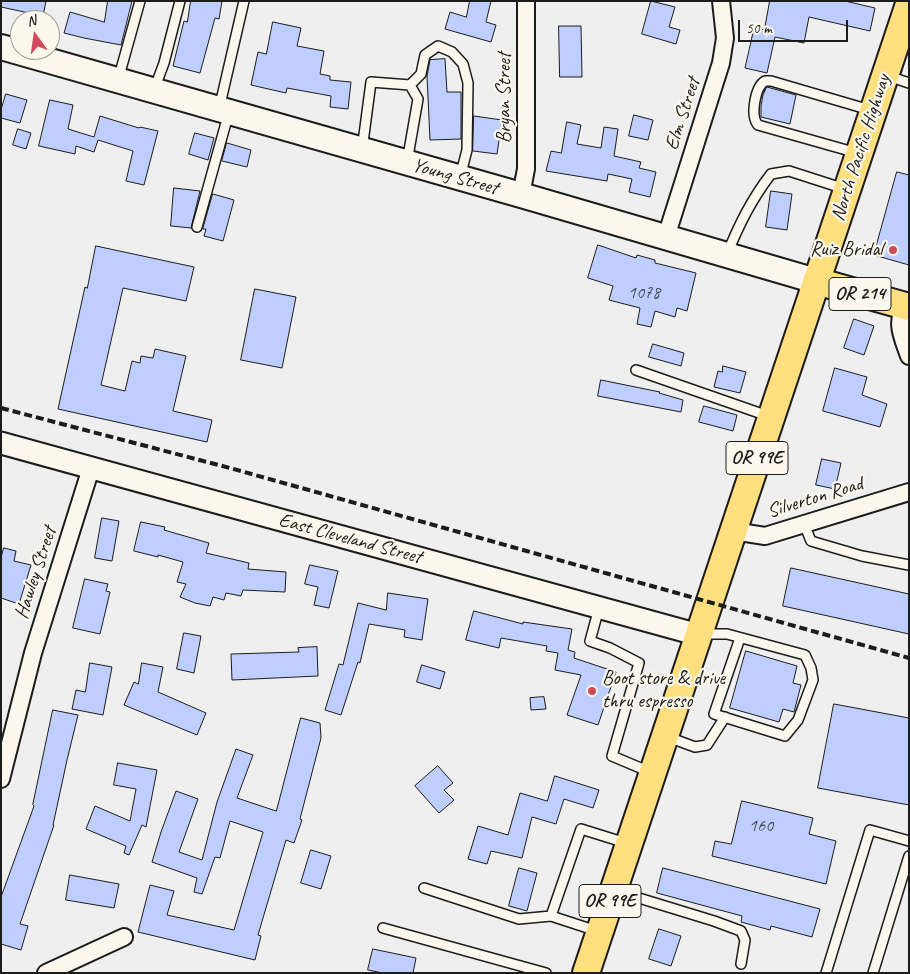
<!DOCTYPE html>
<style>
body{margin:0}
#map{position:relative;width:910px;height:974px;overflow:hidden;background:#efeff0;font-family:Caveat,sans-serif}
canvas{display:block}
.frame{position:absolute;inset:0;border:2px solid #1c1c1c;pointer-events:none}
.north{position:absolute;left:10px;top:10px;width:50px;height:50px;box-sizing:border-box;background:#fbf7ec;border:1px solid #a29f99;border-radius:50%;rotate:346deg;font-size:14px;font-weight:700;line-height:20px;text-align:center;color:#1c1c1c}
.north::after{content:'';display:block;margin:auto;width:18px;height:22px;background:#d1495b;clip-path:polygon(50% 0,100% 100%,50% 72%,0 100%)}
.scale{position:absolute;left:738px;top:20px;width:110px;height:22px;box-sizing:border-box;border:2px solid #1c1c1c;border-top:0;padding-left:6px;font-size:15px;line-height:18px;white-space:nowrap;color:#1c1c1c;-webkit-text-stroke:4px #fbf7ec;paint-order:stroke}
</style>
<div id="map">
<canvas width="910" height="974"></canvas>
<div class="frame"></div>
<div class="north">N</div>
<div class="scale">50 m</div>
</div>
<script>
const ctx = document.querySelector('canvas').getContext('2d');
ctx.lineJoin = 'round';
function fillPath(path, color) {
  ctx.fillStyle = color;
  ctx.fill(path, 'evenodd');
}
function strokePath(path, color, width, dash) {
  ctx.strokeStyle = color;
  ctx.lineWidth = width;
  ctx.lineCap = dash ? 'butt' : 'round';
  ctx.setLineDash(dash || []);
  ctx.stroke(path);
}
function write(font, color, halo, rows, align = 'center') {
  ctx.font = font + ' Caveat,sans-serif';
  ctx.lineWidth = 4.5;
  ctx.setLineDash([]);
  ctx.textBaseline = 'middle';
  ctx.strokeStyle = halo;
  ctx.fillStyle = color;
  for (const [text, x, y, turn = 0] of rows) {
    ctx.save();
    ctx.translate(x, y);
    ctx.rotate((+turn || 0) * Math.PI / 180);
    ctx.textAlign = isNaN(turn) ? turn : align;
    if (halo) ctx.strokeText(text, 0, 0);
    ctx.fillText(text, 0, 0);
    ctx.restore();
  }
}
const building = new Path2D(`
 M1,1H46L43,16L1,7Z
 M108,1H132L121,45L84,38L64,33L70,12L104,22Z
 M191,1H222L219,19L215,18L200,73L173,66L184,21L187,22Z
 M470,1H491L486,22L496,25L491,42L445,29L450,12L466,17Z
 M651,1L675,7L669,27L680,30L676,44L642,34Z
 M770,1H845L875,8L870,31L809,17L804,43L775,37L767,73L745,68L754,28L764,30Z
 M273,22L301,28L297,46L324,51L320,74L330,76V80L351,82L348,109L330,107L331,96L287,88L286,93L251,85L258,52L266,54Z
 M559,26H581L582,77H560Z
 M445,59L447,92H461V139L430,140L427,76L430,60Z
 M767,87L796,95L790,124L761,117V106L763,95Z
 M6,94L27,100L20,123L1,118V110Z
 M50,100L73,105L68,129L94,137L100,116L139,128L140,127L158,131L144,185L126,181L133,151L98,140L94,152L76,146L75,154L39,146Z
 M634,115L653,120L648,140L629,136Z
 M474,116L502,120L497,154L473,151Z
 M567,122L581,125L577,144L601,148L604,127L618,129L614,156L641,162L639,168L656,172L650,197L629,192L632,179L608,174L607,181L546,171L551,151L561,153Z
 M18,129L31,133L26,149L13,145Z
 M195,133L214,138L208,160L189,154Z
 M227,143L251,150L247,167L222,161Z
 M897,172L909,175V265L874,255Z
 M174,188L200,191L191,228L171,226Z
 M771,191L792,194L787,230L766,227Z
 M213,194L234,200L223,241L204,236L206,229H203Z
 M598,245L636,258L637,255L655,260V263L696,273L687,311L677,308L675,317L655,311L651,327L637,324L640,308L609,300L613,286L588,278Z
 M96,246L194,267L186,301L123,288L101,385L125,391L132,361L140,363L141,356L153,358L155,349L186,356L173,411L212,420L207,442L58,409L85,287L87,288Z
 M255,289L296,297L282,368L241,360Z
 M854,319L874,326L864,355L844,348Z
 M653,344L684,353L681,366L649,357Z
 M723,366L746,372L740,393L714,387L718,371L722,372Z
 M835,368L867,377L862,395L887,404L880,427L823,411Z
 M601,380L660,392L659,393L683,400L681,412L598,396Z
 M704,406L737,415L733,431L699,422Z
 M822,459L841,463L835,489L816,485Z
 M102,518L119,521L112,561L95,558Z
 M141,522L165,527L164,530L209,543L206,553L249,563L248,569L286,572L285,592L243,590L241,596L226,593L224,600L213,597L210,606L195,603L180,597L186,584L177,582L183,562L158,555V557L134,551Z
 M4,548L16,551L14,561L31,565L19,604L1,598V558Z
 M310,565L338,571L329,608L314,605L318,587L305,584Z
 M791,568L909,594V634L783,606Z
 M85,579L108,584L106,591L110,592L100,634L73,628Z
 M388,593L428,599L422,640L404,637L405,630L369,624L360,663L358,662L341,715L325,710L339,664L343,665L358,603L386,610Z
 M474,611L523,624V622L572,629L568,650L575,652L574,658L616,672L598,725L567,715L581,675L555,670L558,653L546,651L547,646L501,638L499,648L466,640Z
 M184,633L201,636L194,673L177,669Z
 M317,647L318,676L232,680L231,654L299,652L298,648Z
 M746,651L797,666L793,683L801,685L794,712L783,709L779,722L730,708Z
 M90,663L112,667L103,715L72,709L76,690L85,692Z
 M142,663L163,667L158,692L206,713L197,735L124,705L134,682L138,684Z
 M422,665L445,672L440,689L417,682Z
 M544,697L546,709L531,710L530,698Z
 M834,704L909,718V805L818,788Z
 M53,710L78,715L67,760L53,825H54L20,924L28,926L21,950L1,944V897L34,806L33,805Z
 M301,718L320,723L321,738L300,819L302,820L294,843L286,840L258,935L261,936L255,960L138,932L150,885L174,891L167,915L234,930L263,832L230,821L220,858L215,857L202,894L194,892L197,878L152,862L161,832L176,791L198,799L179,852L202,860L217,802L236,749L253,755L237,798L276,811Z
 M118,763L157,770L146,827L142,825L129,855L124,853L126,846L86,829L95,806L130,821L136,789L114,785Z
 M438,766L453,783L444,790L454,800L439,813L415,786Z
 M555,776L599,790L593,808L564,799L556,824L532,817L522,858L491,851L487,864L468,859L478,826L508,835L520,793L547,801Z
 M742,801L813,818L809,834L836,841L826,884L712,856L715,841L731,844Z
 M311,850L331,856L321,889L301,883Z
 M519,868L537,873L527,911L509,906Z
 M663,868L820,909L812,937L771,926L770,930L741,922L742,916L657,893Z
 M70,875L119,884L114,908L66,900Z
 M659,929L681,936L671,966L649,959Z
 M373,949L416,958L413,973H383L368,970Z`);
fillPath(building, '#becefe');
strokePath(building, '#1c1c1c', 1);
const service = new Path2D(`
 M888,76L909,83
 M118,80L140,1
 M154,90L164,63L180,1
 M219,109L244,1
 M362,150L371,82L410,85L421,74L425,55L438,46L452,52L463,64L468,83L467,150L460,177
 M857,153L758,125C750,116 755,87 765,81H771L870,110
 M407,162L418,99L410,85
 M197,227L229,112
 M727,254C739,225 751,200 771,174L789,171L845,189
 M636,370L768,416
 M804,524L811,541L862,556L909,565
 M599,608L590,641L610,648L639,663L612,756L650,772
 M702,634H727L805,655L811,668L813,680L798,720L785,736L714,714L740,638
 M668,737L695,747L707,745L725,717
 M424,888L519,919L551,916L597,931
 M616,891L714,921L741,931L745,940L741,964
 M551,916L581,829L626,843
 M383,928L546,973
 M826,973L870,830L909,841
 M873,973L909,856`);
const minor = new Path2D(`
 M521,195L526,169V1
 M666,237L721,63L725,38L721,1
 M909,301C893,320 902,336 909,356
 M733,531L765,536L909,492
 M1,779L33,653L91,468
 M46,973L124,937`);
const tertiary = new Path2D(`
 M1,443L699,635`);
const secondary = new Path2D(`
 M1,47L521,195L816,281`);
const primary = new Path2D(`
 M816,281L909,307
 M586,973L909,4`);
strokePath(service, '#1c1c1c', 12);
strokePath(minor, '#1c1c1c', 20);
strokePath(tertiary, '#1c1c1c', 25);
strokePath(secondary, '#1c1c1c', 28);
strokePath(primary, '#1c1c1c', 30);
strokePath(service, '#fbf7ec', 9);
strokePath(minor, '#fbf7ec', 16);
strokePath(tertiary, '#fbf7ec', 21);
strokePath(secondary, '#fbf7ec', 24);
strokePath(primary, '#fedf80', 26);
strokePath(new Path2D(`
 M1,408L230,468L909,658`), '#1c1c1c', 4, [8, 4]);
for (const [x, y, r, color] of [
 [893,250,5,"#d1495b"],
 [592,691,5,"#d1495b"]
]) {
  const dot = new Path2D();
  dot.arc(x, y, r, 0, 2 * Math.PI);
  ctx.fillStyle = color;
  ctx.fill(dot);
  strokePath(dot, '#fbf7ec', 2);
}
write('18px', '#444854', null, [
 ["1078",644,293],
 ["160",761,826]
]);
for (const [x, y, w] of [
 [860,294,62],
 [757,458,62],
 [610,901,62]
]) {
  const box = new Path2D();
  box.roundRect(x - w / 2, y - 16.5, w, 33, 4);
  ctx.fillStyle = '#fbf7ec';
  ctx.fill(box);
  strokePath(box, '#1c1c1c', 1);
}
write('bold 19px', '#1c1c1c', null, [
 ["OR 214",860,294],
 ["OR 99E",757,458],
 ["OR 99E",610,901]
]);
write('20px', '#1c1c1c', '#fbf7ec', [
 ["Bryan Street",505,98,-90],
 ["Elm Street",683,114,-72],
 ["North Pacific Highway",861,148,-72],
 ["Young Street",455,177,16],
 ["Silverton Road",815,498,-17],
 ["East Cleveland Street",350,539,15],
 ["Hawley Street",36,573,-72]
]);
write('20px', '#1c1c1c', '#fbf7ec', [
 ["Ruiz Bridal",883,250],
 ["Boot store & drive",602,679,"left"],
 ["thru espresso",602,702,"left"]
], 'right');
</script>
